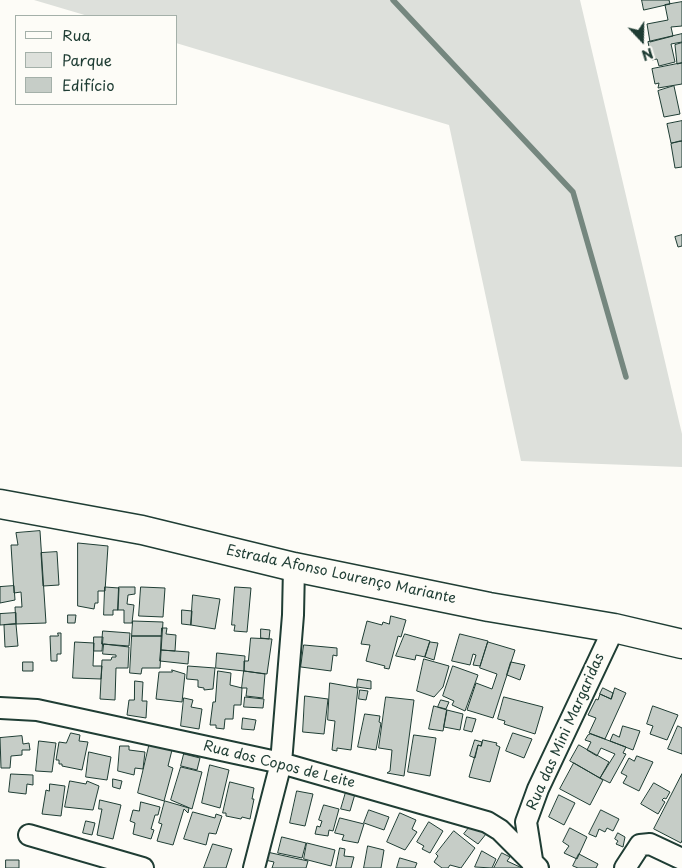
<!DOCTYPE html>
<meta charset="utf-8">
<style>
body{margin:0}
#map{position:relative;width:682px;height:868px;overflow:hidden;background:#fdfcf7;font-family:"Playpen Sans",sans-serif}
canvas{display:block}
.legend{position:absolute;left:15px;top:15px;width:162px;height:90px;box-sizing:border-box;background:#fdfcf7;border:1px solid #a4b0a9;margin:0;padding:6px 9px;list-style:none;font-size:15px;color:#1f3d34}
.legend li{display:flex;align-items:center;gap:10px;height:25px}
.legend b{width:25px;border:1px solid #a4b0a9}
.north{position:absolute;left:617px;top:15px;width:50px;height:50px;-webkit-text-stroke:4px #fdfcf7;paint-order:stroke;rotate:159deg;font-size:14px;font-weight:700;line-height:20px;text-align:center;color:#1f3d34}
.north::after{content:'';display:block;margin:auto;width:18px;height:22px;background:#1f3d34;clip-path:polygon(50% 0,100% 100%,50% 72%,0 100%)}
</style>
<div id="map">
<canvas width="682" height="868"></canvas>
<ul class="legend">
<li><b style="height:6px;background:#fdfcf7"></b>Rua</li>
<li><b style="height:14px;background:#dde0db"></b>Parque</li>
<li><b style="height:14px;background:#c6cdc7"></b>Edifício</li>
</ul>
<div class="north">N</div>
</div>
<script>
const ctx = document.querySelector('canvas').getContext('2d');
ctx.lineJoin = 'round';
function fillPath(path, color) {
  ctx.fillStyle = color;
  ctx.fill(path, 'evenodd');
}
function strokePath(path, color, width, dash) {
  ctx.strokeStyle = color;
  ctx.lineWidth = width;
  ctx.lineCap = dash ? 'butt' : 'round';
  ctx.setLineDash(dash || []);
  ctx.stroke(path);
}
function write(font, color, halo, rows, align = 'center') {
  ctx.font = font + ' "Playpen Sans",sans-serif';
  ctx.lineWidth = 4;
  ctx.setLineDash([]);
  ctx.textBaseline = 'middle';
  ctx.strokeStyle = halo;
  ctx.fillStyle = color;
  for (const [text, x, y, turn = 0] of rows) {
    ctx.save();
    ctx.translate(x, y);
    ctx.rotate((+turn || 0) * Math.PI / 180);
    ctx.textAlign = isNaN(turn) ? turn : align;
    if (halo) ctx.strokeText(text, 0, 0);
    ctx.fillText(text, 0, 0);
    ctx.restore();
  }
}
fillPath(new Path2D(`
 M34,0H580L682,434V467L521,461L449,125L176,43V16H88Z`), '#dde0db');
strokePath(new Path2D(`
 M393,0L573,192L626,377`), '#75877f', 5.5);
const building = new Path2D(`
 M642,0H669L670,4L644,10Z
 M682,2V26L671,27L673,36L650,42L647,24L668,20L665,5Z
 M682,34V42L671,44L675,62L659,66L657,59L652,60L648,42Z
 M682,43V63L677,64L675,45Z
 M682,63V84L658,88L659,83L655,84L652,69Z
 M674,86L680,114L664,117L658,91Z
 M682,121V141L671,143L667,124Z
 M680,141H682V167L675,168L671,144Z
 M682,235V246L678,247L675,237Z
 M40,531L46,623L16,624L15,607H22L21,592L14,593L11,545H18L16,533Z
 M78,543L108,546L105,591H98V603H95L94,609L78,606Z
 M57,552L59,585L43,586L41,553Z
 M14,586L15,600L0,603V587Z
 M105,587L119,588L118,610H113V615H104Z
 M119,587H135V594L128,595L127,604L134,605L132,623H124V610H118Z
 M141,587L165,588L163,617L139,616Z
 M235,587L251,588L247,632L234,631L235,625H232Z
 M193,595L220,599L215,629L191,625Z
 M182,610L192,611L191,625L182,624Z
 M16,613V624L0,625V614Z
 M68,615H76L75,623H68Z
 M391,616L406,620L401,637L398,636L389,669L384,668L385,666L366,661L370,645L361,644L367,621L382,625L383,622L389,624Z
 M133,621L163,622L162,636H132Z
 M16,624L18,646L5,647L4,625Z
 M162,628H167L166,634L176,635L175,651L161,650Z
 M261,629L270,630L269,639L261,638Z
 M103,631L130,633L129,646L102,644Z
 M58,633H61V654H57V661H51L50,636H58Z
 M405,634L430,641L425,657L416,655L415,660L396,656Z
 M460,634L488,641L480,666L473,665L476,655L473,654L470,665L452,661Z
 M132,636H162L160,668H142L141,674L130,673Z
 M94,637H103L102,651H94Z
 M251,638L272,639L267,674L244,671V661H248Z
 M75,642L94,643L93,666H102L101,679L73,678Z
 M430,642L438,643L434,660L425,657Z
 M488,642L515,650L493,718L467,710L476,683L492,689L497,674L480,668Z
 M104,644L129,647L128,668H116L115,700L100,699L102,660H111L112,657H116V655L103,654Z
 M304,645L337,648V656L333,655L331,671L301,667Z
 M161,650L189,652L188,664L160,661Z
 M217,653L245,656L244,671L216,668Z
 M424,659L449,666L443,687L434,697L417,691Z
 M23,662H33V671H23Z
 M511,662L525,665L520,680L507,675Z
 M188,666L215,668L213,689L204,690V688L198,687V680L187,679Z
 M453,666L478,675L465,711L452,705L454,701L443,696Z
 M172,670L185,674L182,702L156,699L159,672H172Z
 M218,671L231,673L230,685L242,688L241,705H234L233,719H225L224,729L216,728V725H210L213,702H215Z
 M244,671L265,674L263,698L246,696L247,688H242Z
 M358,679L371,681V689L357,687Z
 M135,681L143,682L142,701H147L146,718L127,715L129,700H134Z
 M330,683L358,688L351,750L337,748V751L332,750L335,721L328,720Z
 M603,688L613,693L611,699L600,694Z
 M615,688L626,693L605,739L589,733L596,718L588,715L596,699L598,700L600,694L611,699Z
 M360,690L368,691L366,700L359,699Z
 M305,696L328,699L324,734L303,732Z
 M245,697L264,699L263,708L244,707Z
 M386,697L414,700L404,776L387,773L390,771L392,750L379,748Z
 M504,697L543,707L535,734L504,724L505,721L498,719Z
 M184,698L193,700L191,707L202,709L199,729L181,726Z
 M441,700L449,702L446,709L438,707Z
 M434,706L447,710L443,731L429,729Z
 M653,706L678,715L667,740L650,734L653,726L647,724Z
 M447,710L463,714L460,730L444,727Z
 M365,714L380,716L379,722L381,723L376,750L358,747Z
 M467,717L476,719L472,732L464,730Z
 M243,718L256,720L254,730L242,729Z
 M623,726L640,731L633,750L610,741L613,734L619,737Z
 M678,726L682,728V754L668,749Z
 M71,733L80,735L79,741L88,742L82,770L62,766V764H59V760H56L59,742L66,743Z
 M513,733L532,739L524,758L506,751Z
 M591,734L626,747L623,753L626,754L610,783L600,778L615,754L601,748L597,756L587,750L591,742L585,740L588,735Z
 M414,735L436,738L430,776L408,772Z
 M22,736L23,744L29,743L30,750H22V755L11,756L10,768H1L0,738Z
 M475,740L482,742L481,746L478,745L475,758L470,756Z
 M483,740L497,743L496,745L500,747L490,782L469,777L478,745L481,746Z
 M39,741L56,743L52,772L36,771Z
 M150,742L173,746L168,766L173,768L164,801L138,793Z
 M579,745L609,762L600,778L570,761Z
 M120,746H129V750L145,752L143,769L135,768L134,775L118,771Z
 M89,752L111,757L107,780L86,777Z
 M184,754L200,758L197,770L181,766Z
 M637,756L653,762L639,791L623,783L627,776L621,773L629,758L634,761Z
 M574,763L603,780L590,805L560,789Z
 M210,765L229,770L220,808L202,803Z
 M181,767L202,772L192,809L171,800Z
 M11,774L33,775V785L27,784L26,794L9,792Z
 M682,774V840L681,843L654,829Z
 M113,779L122,781L120,789L113,787Z
 M70,781L86,784L87,781L99,786L93,810L65,807Z
 M230,782L254,788L252,799H254L250,819L242,817L241,819L226,816V813H223Z
 M654,783L670,792L666,799L664,798L662,800L665,802L658,814L641,804Z
 M50,784L65,786L61,816L42,814L46,790L49,791Z
 M297,791L313,794L305,826L290,823Z
 M346,792L355,794L350,811L341,809Z
 M559,795L575,803L564,825L549,817Z
 M100,800L121,805L113,839L97,835L102,809H99Z
 M165,801L189,808L188,813L184,809L173,845L157,841L162,824L159,823Z
 M141,802L160,807L158,815H155L151,829L154,830L151,839L133,834L135,823L130,821L133,810L139,811Z
 M324,805L339,809L333,831L329,830L328,836L315,834L317,826L320,827L322,821L319,820Z
 M369,810L389,817L384,830L364,823Z
 M601,810L619,819L613,831L607,828L605,832L599,829L596,837L589,834Z
 M193,812L215,818L216,814L222,816L216,834L209,833L206,845L184,839Z
 M400,813L416,820L412,829L417,832L405,850L387,842Z
 M340,818L364,824L358,843L342,840L344,835L335,833Z
 M86,821L95,823L92,835L83,833Z
 M429,822L443,831L430,853L422,849L424,846L417,842Z
 M472,824L486,834L478,844L464,834Z
 M570,828L587,837L577,859L564,853L569,846L563,842Z
 M454,831L475,848L461,868L450,865L448,868H442L434,862L438,856L436,854Z
 M618,833L625,837L623,847L616,844L618,841L615,839Z
 M282,837L306,843L302,858L278,853Z
 M307,843L335,850L331,866L304,859Z
 M213,844L232,849L226,868H204Z
 M368,846L384,850L381,868H364Z
 M340,848L345,849L344,856L354,857L351,868H336Z
 M482,851L496,859L492,868L475,867Z
 M267,852L308,861L306,868H272L274,862L265,860Z
 M502,853L510,857L507,861L522,868H494Z
 M579,854L598,864L596,868H578L573,866Z
 M400,858L417,863L415,868H397Z
 M6,860H19V868H6Z`);
fillPath(building, '#c6cdc7');
strokePath(building, '#1f3d34', 1);
const street = new Path2D(`
 M0,708L37,710L281,763L487,822L500,830L538,868
 M29,835L143,868
 M533,866L526,822L538,789L614,628
 M254,868L281,763L293,615L294,567
 M625,868L640,845L650,844L682,859`);
const secondary = new Path2D(`
 M0,504L142,530L294,567L489,607L614,628L682,644`);
strokePath(street, '#1f3d34', 24);
strokePath(secondary, '#1f3d34', 31);
strokePath(street, '#fdfcf7', 20);
strokePath(secondary, '#fdfcf7', 28);
write('14px', '#1f3d34', '#fdfcf7', [
 ["Estrada Afonso Lourenço Mariante",341,575,12],
 ["Rua das Mini Margaridas",566,732,-66],
 ["Rua dos Copos de Leite",279,765,14]
]);
</script>
